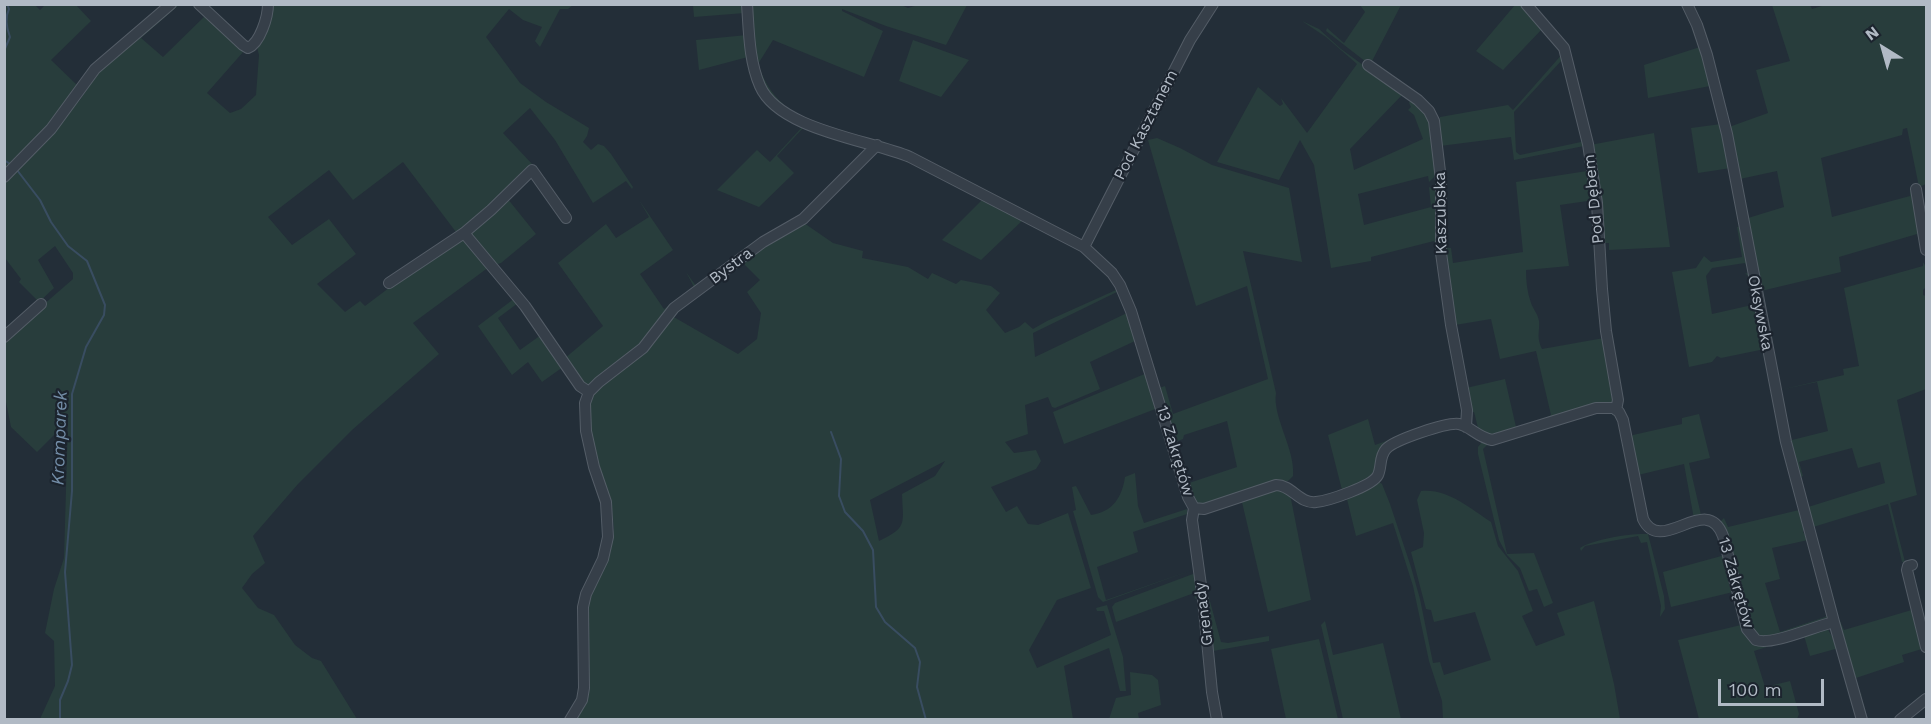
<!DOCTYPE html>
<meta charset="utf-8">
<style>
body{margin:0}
#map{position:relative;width:1931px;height:724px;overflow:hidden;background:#232e38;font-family:"Work Sans",sans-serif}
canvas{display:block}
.frame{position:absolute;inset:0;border:6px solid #b1bac5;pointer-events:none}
.north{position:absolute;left:1853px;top:18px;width:60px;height:60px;-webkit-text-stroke:4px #1c242e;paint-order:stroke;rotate:323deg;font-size:16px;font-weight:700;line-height:24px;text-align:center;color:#b1bac5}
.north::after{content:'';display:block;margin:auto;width:21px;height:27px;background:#b1bac5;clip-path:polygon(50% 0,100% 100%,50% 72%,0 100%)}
.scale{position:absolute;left:1718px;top:679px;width:106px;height:27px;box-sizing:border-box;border:3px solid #b1bac5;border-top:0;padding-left:8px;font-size:18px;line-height:21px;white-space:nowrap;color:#b1bac5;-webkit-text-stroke:4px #1c242e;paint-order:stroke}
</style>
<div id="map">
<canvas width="1931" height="724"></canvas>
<div class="frame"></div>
<div class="north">N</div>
<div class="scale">100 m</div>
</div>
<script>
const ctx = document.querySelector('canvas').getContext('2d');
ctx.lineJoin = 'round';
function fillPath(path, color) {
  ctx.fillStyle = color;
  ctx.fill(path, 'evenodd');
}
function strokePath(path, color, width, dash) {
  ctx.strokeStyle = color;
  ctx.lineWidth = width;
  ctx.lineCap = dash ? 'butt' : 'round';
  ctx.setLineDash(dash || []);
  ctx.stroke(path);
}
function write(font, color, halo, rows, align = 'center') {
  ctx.font = font + ' "Work Sans",sans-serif';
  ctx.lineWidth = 4.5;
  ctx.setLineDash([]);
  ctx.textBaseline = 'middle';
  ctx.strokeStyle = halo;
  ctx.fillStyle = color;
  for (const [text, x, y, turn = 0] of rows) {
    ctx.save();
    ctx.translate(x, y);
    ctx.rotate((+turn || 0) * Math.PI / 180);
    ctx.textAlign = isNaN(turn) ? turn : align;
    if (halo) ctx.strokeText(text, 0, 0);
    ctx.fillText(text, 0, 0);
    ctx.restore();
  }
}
fillPath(new Path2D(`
 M899,4L908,8L918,5H967L946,45L886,26L842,9V11L883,31L864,77L773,40L758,64C764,81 770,92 784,105L771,98L758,73L749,5Z
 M1828,4L1926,5V184L1919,187L1907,128L1903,129L1902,135L1821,158L1832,217L1910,196V190L1913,193L1923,240L1919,241L1917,234L1839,257L1841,272L1761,291L1748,218L1784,207L1777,171L1740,179L1729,127L1768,113L1756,70L1790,61L1772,5H1810L1812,9Z
 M4,5H35L40,10L45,5H76L91,21L51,60L77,85L47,128L8,169L4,165Z
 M174,5H179L141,38L163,57L206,15L244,51L207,93L230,113L241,109L256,95L259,55L256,43L269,5H573L568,9H560L540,47L535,41L542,27L523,20L509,9L486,37L520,83L546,102L589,128L587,136L583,142L591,150L598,144L604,146L611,154L633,187L632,189L626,181L593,203L555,140L530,108L503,133L532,164L494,205L459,233L456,232L403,162L353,200L329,170L268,217L292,245L329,219L356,254L317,284L345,312L360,301L365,306L422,263L462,237L489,267L413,323L439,354L352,430L298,484L253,536L265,563L252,574L242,588L258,608L274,615L295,645L312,658L321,661L357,719H40L55,686L54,641L45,633L54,589L64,558L68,421L37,452L11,427L5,397L4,339L73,279V273L55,246L38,260L54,288L39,302L19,282L21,279L5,258V180L80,100L97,74L131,41Z
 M693,5H744L745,13L694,17Z
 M1360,5H1401L1370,65L1326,31L1327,28L1344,43L1365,12Z
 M1515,5H1523L1543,28L1503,70L1476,51Z
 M1692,19L1703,47L1714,88L1712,89L1710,86L1648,98L1644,65L1700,47L1690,20Z
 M1302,21L1319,29L1341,49L1403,94L1350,149L1354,170L1423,139L1414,115L1408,110L1411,107L1409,103L1411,99L1432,122L1436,175L1429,182L1428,176L1358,194L1364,225L1431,207L1429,187L1437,191L1455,360L1434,241L1371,257V261L1331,268L1314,165L1300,140L1279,180L1217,162L1258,87L1280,106L1283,104L1281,98L1307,133L1357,64L1326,37Z
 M747,35L748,57L699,70L696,40Z
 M913,40L969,60L941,97L899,81Z
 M1564,52L1562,60L1514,112L1516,152L1520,155L1581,142L1582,138L1584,146L1514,160L1511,137L1440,146L1439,120L1440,117L1508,105L1513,110Z
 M1721,124L1731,168L1698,173L1691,128Z
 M803,126L804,127L777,156L794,173L759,207L717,190L757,150L770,162Z
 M1654,133L1670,247L1609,250V243H1601L1590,145Z
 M1157,138L1180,148L1212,165L1289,188L1302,262L1243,251L1276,393C1272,416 1296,451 1293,476L1288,481L1197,506L1186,484L1237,467L1227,421L1184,435L1183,439L1175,442L1159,388L1165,386L1173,414L1268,379L1247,286L1196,306L1148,140Z
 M1587,165L1591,171L1596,212L1594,200L1560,205L1569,266L1526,270C1526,281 1527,292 1531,303C1533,309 1538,314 1539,321C1540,333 1536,336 1542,349L1604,338L1614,401L1608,405L1589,407L1545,420V418L1551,415L1536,351L1500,359L1491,319L1455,325L1466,388L1505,379L1516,427L1522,425C1513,431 1487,444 1480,432C1477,427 1476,418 1474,412H1469L1453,325L1442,246L1445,243L1448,248H1451L1453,263L1523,252L1516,182L1587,171Z
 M507,198L536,234L501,263L495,265L468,236Z
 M984,198L1024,219L981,260L942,240Z
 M639,200L673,250L640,274L664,309L694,287L686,272L696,286C664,323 631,364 586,386L564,359L603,326L558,263L606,224L616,238L649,217Z
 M804,223L833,243L863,251L862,258L908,267L928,279L932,273L956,284L961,280L991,286L1000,293L986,310L1005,333L1019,327L1025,322L1033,329L1047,321L1116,290L1119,291L1033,333L1035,357L1129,312L1145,369L1142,371L1144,364L1135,341L1090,362L1100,389L1055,408L1052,407L1048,397L1025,405L1028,434L1005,442L1014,453L1036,450L1041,461L1036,469L991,487L1006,512L1017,506L1028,524L1038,525L1068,513L1091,588L1057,600L1029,650L1037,668L1111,635L1104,611H1097L1096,608L1107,605L1123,657L1126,691H1120L1109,648L1064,666L1073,719L575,720L586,701L587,607L595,584L610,554L614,529L611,499L595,464L589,430L591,393L672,316L738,354L757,339L761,313L747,292L760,280L742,262L752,254ZM945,461L935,476L902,494C903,524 908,527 879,541L870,500Z
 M1743,226L1749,265H1746L1745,263L1712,268L1706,276L1712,314L1752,305L1748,276L1745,273L1751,274L1763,347L1760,350L1721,358L1717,356L1712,362L1689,367L1672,272L1696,268L1704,256L1711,262L1742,257L1737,227Z
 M1923,262L1926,267V287L1923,290V295L1926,296V389L1897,400L1917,495L1890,503L1905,562H1902L1888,504L1810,528L1805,508L1885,483L1880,462L1858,468L1852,448L1799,462L1803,476L1798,478L1788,441L1828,431L1817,382L1780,390L1844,375L1843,369L1859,366L1844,288L1923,266Z
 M515,298L518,303L498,318L520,350L541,335L563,367L542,382L528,362L512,375L478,326Z
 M1147,373L1158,408L1064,444L1053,412Z
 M1699,414L1710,458L1689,463L1701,515L1694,519L1684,464L1638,475L1630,438L1633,435L1682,424V418Z
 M1368,419L1375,445L1425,427L1395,440L1373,477L1342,490L1328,435Z
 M1522,435L1487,445L1483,449L1507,554L1534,553L1553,603L1544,607L1537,589L1529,591L1520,568L1507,555L1499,540L1478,454V447L1482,442Z
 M1135,473L1138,506L1144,523L1187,509V514L1133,532L1138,552L1097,567L1106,600L1195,569L1103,602L1098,597L1073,511L1076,510L1072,487L1076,486L1091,515C1113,512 1122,497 1125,477Z
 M1378,481L1382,484L1390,504L1411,567L1420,599L1433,663L1440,662L1444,675L1491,660L1475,612L1434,622L1431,610L1426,609L1411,552L1423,547L1424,533L1417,500L1421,491C1447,488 1470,508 1491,522L1498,546L1518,571L1533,611L1522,616L1536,646L1565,635L1557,613L1594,601L1614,684L1620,719H1443L1442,701L1429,661L1413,586L1393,523L1356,536L1346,495Z
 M1272,488L1290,494L1311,600L1268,612L1241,498Z
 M1799,510L1804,529L1803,532L1808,540L1772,548L1780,579L1765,583L1780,632L1825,617L1828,613V617L1770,639L1754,635L1720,522L1724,518L1728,527Z
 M1198,513H1203L1198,516L1196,520L1208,594L1221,642L1228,643L1269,636V641L1213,651L1220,719L1195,518Z
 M1648,534L1664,596L1665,609L1660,617L1661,606L1647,542L1641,543L1638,536L1585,546L1581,551L1580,548C1593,539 1631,533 1648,534Z
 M1725,555L1733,592L1671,607L1663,572Z
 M1193,574L1195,575L1200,597L1195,599L1194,593L1116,622L1112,607L1115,603Z
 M1915,609L1925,648L1902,655L1904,662L1856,678L1860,693L1862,695L1857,696L1838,622L1840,621L1844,630Z
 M1325,621L1333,655L1383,643L1401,719H1343L1321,625Z
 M1741,625L1763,645L1770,646L1754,651L1765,687L1790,681L1799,714L1797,719H1699L1678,640Z
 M1827,628L1839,648L1810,656L1803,632Z
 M1319,639L1338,719H1286L1271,649Z
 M1130,672L1152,675L1158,680L1161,705L1138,713L1139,719H1109L1116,698L1131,695Z`), '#283d3c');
strokePath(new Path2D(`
 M4,51L10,37C7,29 4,19 9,9L7,4
 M4,160L10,164
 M17,170L40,200L51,222L68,246L87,261L105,305L104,315L86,347L72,394V491L65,572L72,665L68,681L60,700V720
 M831,432L841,459L839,496L845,512L863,531L873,550L876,607L885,622L915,648L920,662L917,687L926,720`), '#394d61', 2);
const minor = new Path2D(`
 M199,4L243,45L248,48C260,43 268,17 268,4
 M747,4C749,32 749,61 760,86C779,130 870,140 910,157L1084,247L1112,273L1120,285L1131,311L1188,497L1194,508L1204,509L1276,485C1292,485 1299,504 1316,502C1328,501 1373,486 1378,475C1382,466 1379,457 1386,449C1394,440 1447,422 1459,424C1470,426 1477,437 1492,440L1596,408H1614L1619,412L1623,420L1643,519C1661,557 1707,491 1723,536L1747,629L1756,640C1772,646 1815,626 1834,622L1862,720
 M1526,4L1564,48L1588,144L1597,203L1602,289L1606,331L1618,400L1616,410
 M1687,4L1697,25L1707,55L1727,134L1786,442L1834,622
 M1368,65L1418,100L1429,111L1434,121L1441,180V253L1451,325L1467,410L1466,427
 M4,177L51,129L95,69L171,4
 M1916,189L1926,250
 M464,233L525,306L580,386L589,392
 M1084,247L1190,40L1213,4
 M389,283L464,233L491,210L532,170L566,218
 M4,337L41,304
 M1194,508L1192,520L1203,600L1212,692L1217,720
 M1912,565L1908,566L1907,570L1926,647
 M570,720L582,700L584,688L583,607L586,594L603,559L608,537L606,502L594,467L586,431L585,403L589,392L599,382L643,348L674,308L763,242L803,219L877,145
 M1900,720L1926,699`);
strokePath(minor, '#545d67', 12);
strokePath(minor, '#363f49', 10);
write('16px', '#b1bac5', '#1c242e', [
 ["Pod Kasztanem",1146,125,-63],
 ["Pod Dębem",1594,199,-96],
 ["Kaszubska",1441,213,-91],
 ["Bystra",731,266,-37],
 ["Oksywska",1760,313,79],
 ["13 Zakrętów",1175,451,73],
 ["13 Zakrętów",1736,583,74],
 ["Grenady",1204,614,-97]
]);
write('italic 18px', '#738da7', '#1c242e', [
 ["Kromparek",60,438,-88]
]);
</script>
